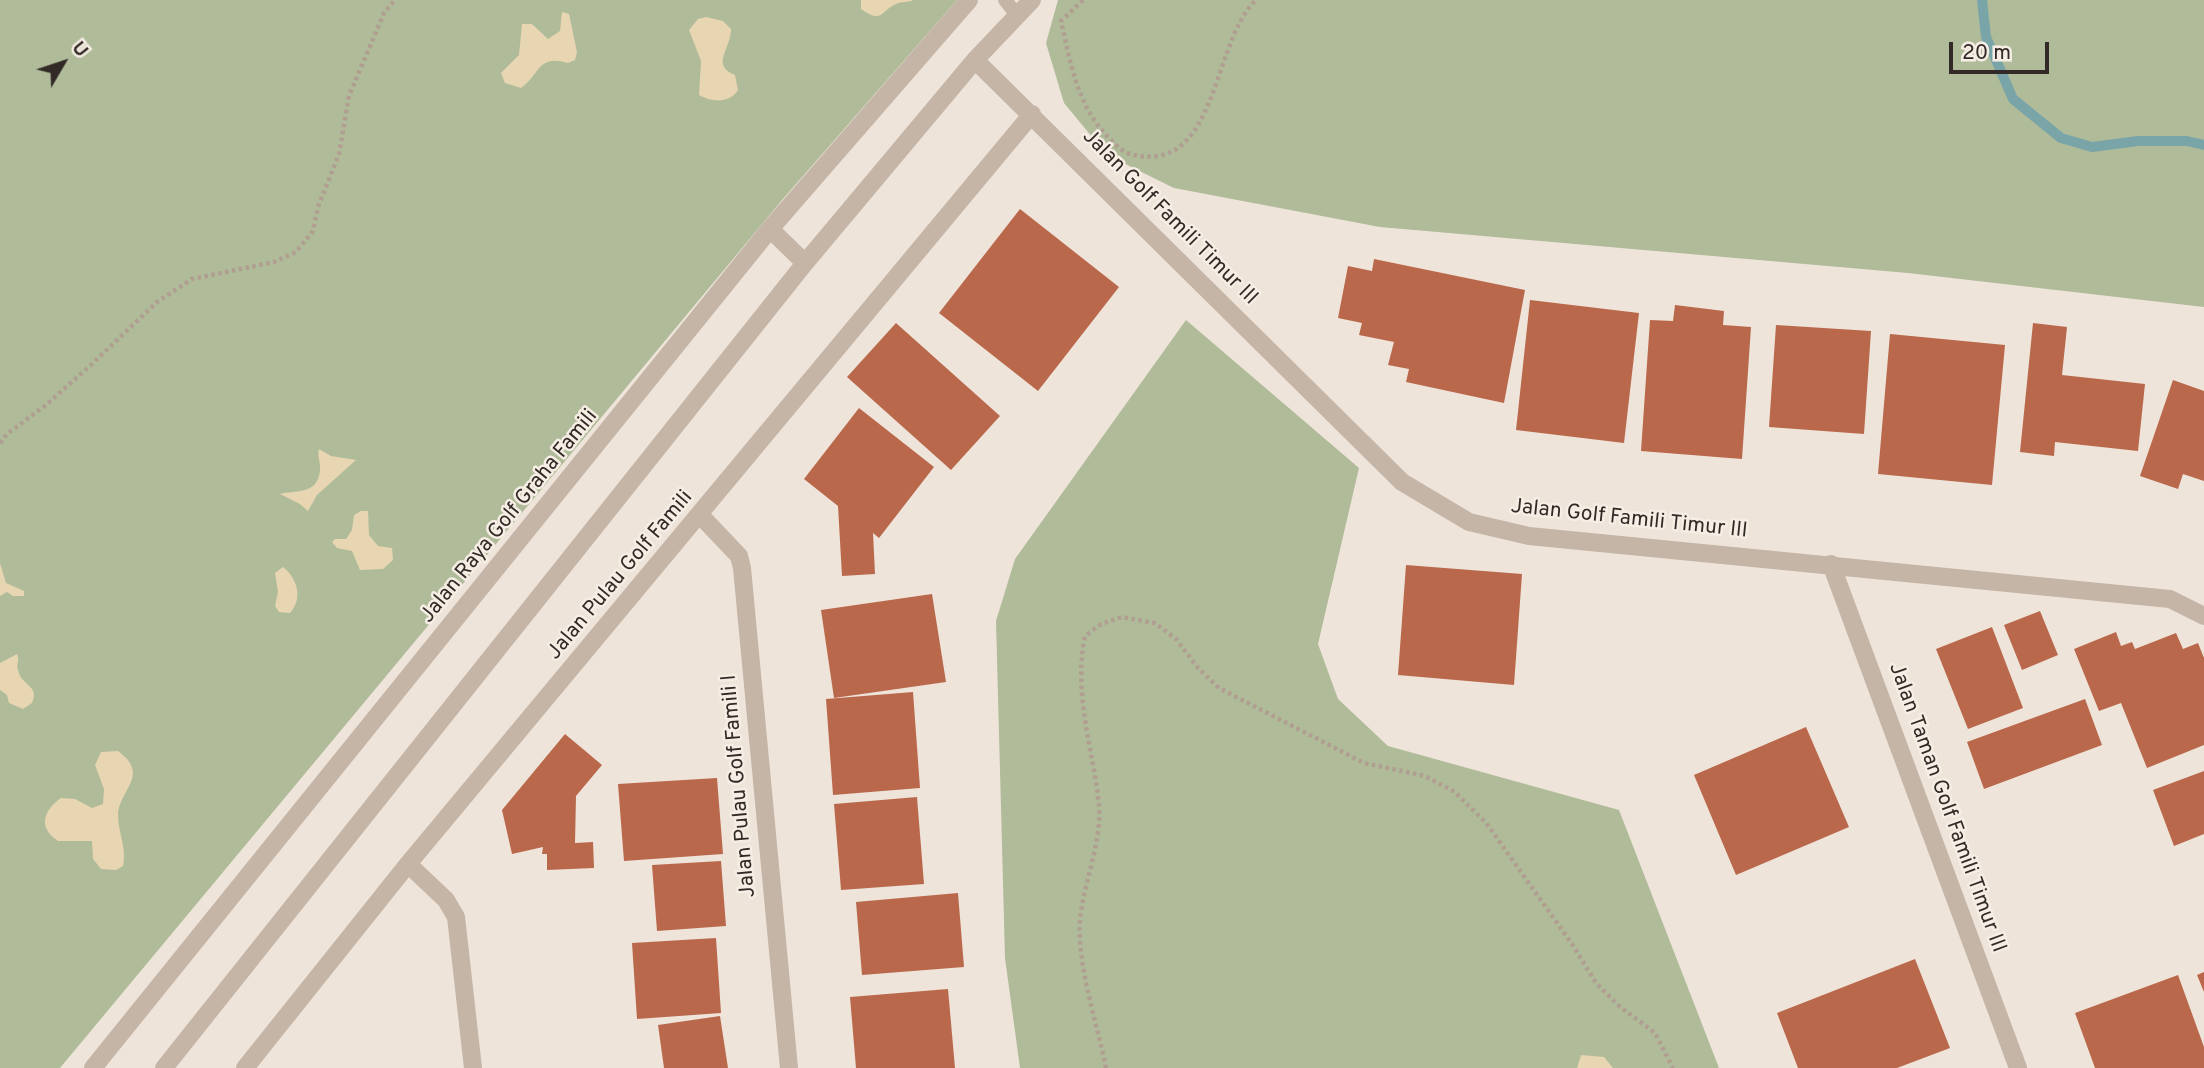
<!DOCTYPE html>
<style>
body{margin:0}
#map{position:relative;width:2204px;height:1068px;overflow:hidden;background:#eee4d9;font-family:Overpass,sans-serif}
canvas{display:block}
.north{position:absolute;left:28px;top:28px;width:70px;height:70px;-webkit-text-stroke:5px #f6eee4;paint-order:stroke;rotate:51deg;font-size:19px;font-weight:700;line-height:28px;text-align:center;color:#322a26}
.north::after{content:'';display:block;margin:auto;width:24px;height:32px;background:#322a26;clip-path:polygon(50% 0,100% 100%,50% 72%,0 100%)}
.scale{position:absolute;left:1949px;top:42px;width:100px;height:32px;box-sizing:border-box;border:4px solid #322a26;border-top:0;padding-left:9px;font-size:21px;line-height:24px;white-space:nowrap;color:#322a26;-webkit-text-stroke:5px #f6eee4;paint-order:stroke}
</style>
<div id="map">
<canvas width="2204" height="1068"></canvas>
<div class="north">U</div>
<div class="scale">20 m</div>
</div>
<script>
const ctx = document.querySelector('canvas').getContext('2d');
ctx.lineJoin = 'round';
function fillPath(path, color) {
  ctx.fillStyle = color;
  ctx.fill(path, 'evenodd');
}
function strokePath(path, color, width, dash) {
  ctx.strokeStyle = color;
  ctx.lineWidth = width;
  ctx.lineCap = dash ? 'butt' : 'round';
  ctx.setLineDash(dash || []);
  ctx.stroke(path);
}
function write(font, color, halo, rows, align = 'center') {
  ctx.font = font + ' Overpass,sans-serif';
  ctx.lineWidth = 5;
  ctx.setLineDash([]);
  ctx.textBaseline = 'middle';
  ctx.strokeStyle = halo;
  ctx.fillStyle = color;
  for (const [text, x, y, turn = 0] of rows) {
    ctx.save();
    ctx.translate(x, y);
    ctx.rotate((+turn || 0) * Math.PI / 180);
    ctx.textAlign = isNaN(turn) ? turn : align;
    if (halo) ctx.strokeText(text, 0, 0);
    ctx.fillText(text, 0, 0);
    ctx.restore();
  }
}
fillPath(new Path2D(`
 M0,0H957L783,199L60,1068H0Z
 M1058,0H2204V307L1908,273L1380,227L1174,188L1107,155L1064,103L1046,43Z
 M1186,320L1359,468L1318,644L1338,699L1388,746L1619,810L1719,1068H1020L1005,958L996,621L1015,559Z`), '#b0bb9a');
fillPath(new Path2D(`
 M861,0H913C907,3 902,1 896,4C879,12 883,24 861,9Z
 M562,12L569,14L577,52L575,60L568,63C537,54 541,74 521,88L505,83L501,73L519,55L522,24H532L548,39L560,31Z
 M706,17L723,21L731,29C731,49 710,65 735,75L738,90C730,104 711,102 699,95L701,61L689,30L698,19Z
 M319,449L331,456L356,460L317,495L308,511L300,504L280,494C296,490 317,495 320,471C321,463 317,456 319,449Z
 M361,511H368L369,535L378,546L392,548L393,560L383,569L360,570L352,551L337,548L332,542L335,539H346L352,530L354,515Z
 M0,563L6,583L24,591V596H13L7,592L0,596Z
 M283,567C298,579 303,599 290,613L279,612L275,606L278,592L275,573Z
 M17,654C20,660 16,664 18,670C21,686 40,685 32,703L23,709L9,703L7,695L0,690V663Z
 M118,751C151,775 119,790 118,815C118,832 127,848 123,866L116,870L101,869L93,859L92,841H58C37,827 44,810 61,798L75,799L92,808L103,804L104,789L95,765L101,752Z
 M1581,1055L1604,1057L1613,1068H1577Z`), '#e7d6b1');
strokePath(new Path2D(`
 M1982,0L1986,37L2013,99L2061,138L2092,147L2138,141H2187L2204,145`), '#7aa5a8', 10);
fillPath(new Path2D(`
 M1020,209L1119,287L1038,391L939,313Z
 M1374,259L1525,290L1504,403L1406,382L1409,369L1388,365L1394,342L1359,335L1362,323L1338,318L1348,266L1372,271Z
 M1530,300L1639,313L1624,443L1516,430Z
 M1675,305L1724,311L1723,325L1751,327L1742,459L1641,451L1650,320L1673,321Z
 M896,323L1000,416L951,470L847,377Z
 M2033,323L2067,327L2062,375L2145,384L2138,451L2055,442L2054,456L2020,452Z
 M1776,325L1871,331L1864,434L1769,427Z
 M1890,334L2005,345L1992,485L1878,474Z
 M2173,380L2204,391V481L2183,474L2178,489L2140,476Z
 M859,408L934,467L879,538L873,533L875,574L842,576L838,506L804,479Z
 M1406,565L1522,574L1514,685L1398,675Z
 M932,594L946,682L834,698L821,610Z
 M2040,611L2058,655L2022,670L2004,625Z
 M1992,627L2023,708L1968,729L1936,649Z
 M2116,632L2121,646L2132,642L2135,649L2176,633L2183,649L2198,643L2204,658V745L2147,768L2121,703L2099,711L2074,649Z
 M913,692L920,788L833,795L826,699Z
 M2085,699L2102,745L1984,789L1967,742Z
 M1806,727L1849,827L1736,875L1694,775Z
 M565,734L602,765L576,796L575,843L593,842L594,868L547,870V854H542L543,847L512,854L502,810Z
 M2204,771V834L2174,846L2153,790Z
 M717,778L723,854L624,861L618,784Z
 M917,797L924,884L841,890L834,804Z
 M721,861L726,926L657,931L652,865Z
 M958,893L964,967L862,975L856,902Z
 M716,938L721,1013L637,1019L632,943Z
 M1915,959L1950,1048L1897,1068H1798L1777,1013Z
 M2204,972V992L2197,975Z
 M2178,975L2204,1047V1068H2095L2075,1013Z
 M948,989L955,1068H856L850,997Z
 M720,1016L728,1068H664L658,1025Z`), '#ba684b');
strokePath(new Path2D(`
 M1083,0L1061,21C1071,64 1077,106 1109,138C1116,145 1121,151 1130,154C1219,177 1211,42 1256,0
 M0,443L7,434L46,405L92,364L157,302L192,279L274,262L296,252L313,231L318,207L339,154L349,96L384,13L395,0
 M1106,1068C1097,1023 1077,965 1080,921C1083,883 1102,844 1099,805C1093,748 1073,694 1085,636L1101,624L1122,617L1155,623L1176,639L1198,668L1219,688L1364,763L1425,776L1455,792L1487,824L1572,944L1596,983L1619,1006L1655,1033L1673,1068`), '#b09f90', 4.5, [3.5, 3.5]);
strokePath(new Path2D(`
 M1005,0L1017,15`), '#c5b5a6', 14);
strokePath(new Path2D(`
 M975,60L1402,482L1469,522L1529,536L2170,599L2204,616
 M770,229L805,263
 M701,516L739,556L742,568L789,1068
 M1831,564L2018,1068
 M408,864L446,900L456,917L473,1068
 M93,1068L770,229L969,0
 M164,1068L805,263L975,60L1032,0
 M245,1068L408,864L1032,114`), '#c5b5a6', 18);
write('21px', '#322a26', '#f6eee4', [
 ["Jalan Golf Famili Timur III",1169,218,45],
 ["Jalan Raya Golf Graha Famili",510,517,-51],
 ["Jalan Golf Famili Timur III",1629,520,6],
 ["Jalan Pulau Golf Famili",621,576,-50],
 ["Jalan Pulau Golf Famili I",740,786,-95],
 ["Jalan Taman Golf Famili Timur III",1946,808,70]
]);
</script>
